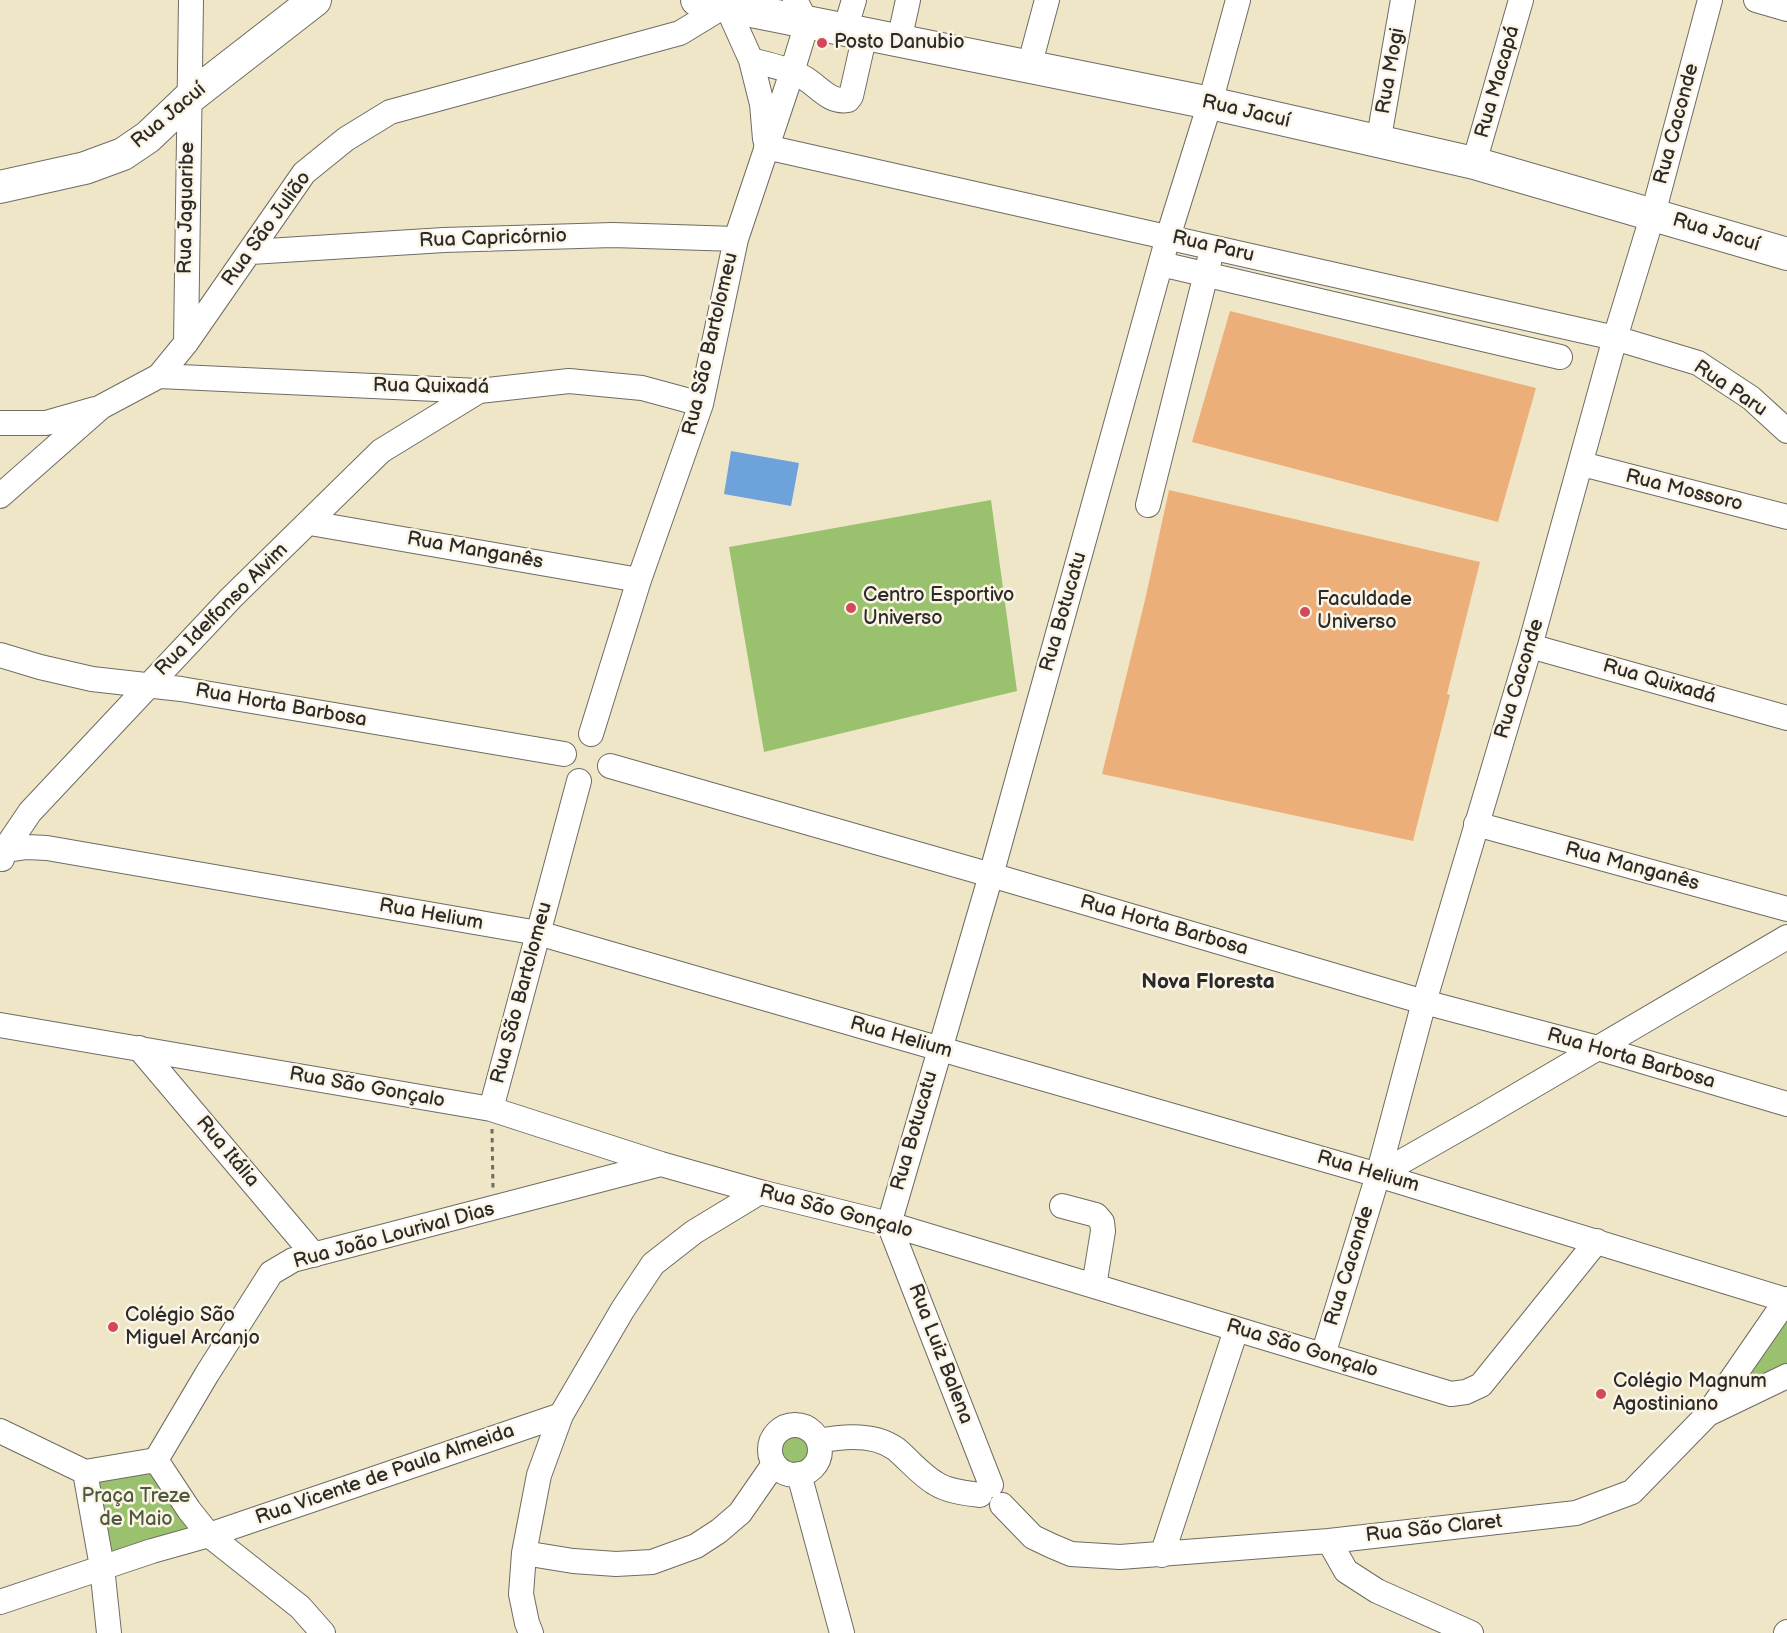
<!DOCTYPE html>
<meta charset="utf-8">
<style>
body{margin:0}
canvas{display:block;background:#eee6c7}
</style>
<canvas width="1787" height="1633"></canvas>
<script>
const ctx = document.querySelector('canvas').getContext('2d');
ctx.lineJoin = 'round';
function fillPath(path, color) {
  ctx.fillStyle = color;
  ctx.fill(path, 'evenodd');
}
function strokePath(path, color, width, dash) {
  ctx.strokeStyle = color;
  ctx.lineWidth = width;
  ctx.lineCap = dash ? 'butt' : 'round';
  ctx.setLineDash(dash || []);
  ctx.stroke(path);
}
function write(font, color, halo, rows, align = 'center') {
  ctx.font = font + ' "Balsamiq Sans",sans-serif';
  ctx.lineWidth = 5;
  ctx.setLineDash([]);
  ctx.textBaseline = 'middle';
  ctx.strokeStyle = halo;
  ctx.fillStyle = color;
  for (const [text, x, y, turn = 0] of rows) {
    ctx.save();
    ctx.translate(x, y);
    ctx.rotate((+turn || 0) * Math.PI / 180);
    ctx.textAlign = isNaN(turn) ? turn : align;
    if (halo) ctx.strokeText(text, 0, 0);
    ctx.fillText(text, 0, 0);
    ctx.restore();
  }
}
fillPath(new Path2D(`
 M991,500L1017,691L764,752L729,547Z
 M1787,1303V1372L1744,1392L1737,1380Z
 M776 1449a19 19 0 1 1 38 0a19 19 0 1 1-38 0Z
 M152,1472L188,1529L109,1553L96,1481Z`), '#9ac26e');
fillPath(new Path2D(`
 M731,451L799,463L791,506L724,494Z`), '#6da2da');
fillPath(new Path2D(`
 M1230,311L1536,388L1498,522L1192,442Z
 M1169,490L1480,562L1447,694L1450,695L1413,841L1102,774L1145,600Z`), '#edaf79');
const minor = new Path2D(`
 M724,0L751,60L762,104L765,139
 M1756,0L1787,9
 M845,30L854,0
 M899,41L908,0
 M751,60C770,65 790,69 806,79C820,88 830,103 848,100L851,96L865,34
 M1029,67L1047,0
 M1378,143L1403,0
 M766,147L1615,338L1698,363L1751,398L1787,431
 M1474,163L1521,0
 M251,252L444,240L613,235L736,239
 M1161,264L1560,357
 M186,343L191,0
 M159,376L479,391L569,381L642,388L701,404
 M0,423H46L95,409
 M1582,464L1787,517
 M0,496L101,407L159,376L186,343L304,173L346,139L390,112L680,33L726,5
 M1148,505L1210,258
 M310,523L639,580
 M1530,646L1787,718
 M0,655L40,667L92,679L181,689L564,754
 M591,734L639,580L701,404L736,239L792,72L807,23L795,0
 M610,766L991,875L1424,1002L1598,1048L1787,1104
 M1476,824L1787,909
 M0,851L27,847L47,848L538,933L1378,1175L1786,1300
 M2,859L5,849L30,812L231,598L381,451L479,391
 M0,1025L491,1109L661,1164L760,1192L889,1224L1451,1394L1466,1392L1481,1385L1597,1241
 M139,1048L314,1255
 M491,1109L579,781
 M1378,1175L1482,1116L1787,937
 M1062,1206L1096,1215L1102,1222L1103,1231L1094,1286
 M889,1224L991,875L1168,237L1210,103L1238,0
 M889,1224L991,1485
 M1323,1355L1378,1175L1424,1002L1530,646L1615,338L1653,214L1710,0
 M1708,1414L1787,1376
 M770 1450a25 25 0 1 1 50 0a25 25 0 1 1-50 0Z
 M0,1431L85,1472
 M819,1441C843,1436 874,1433 896,1449C909,1460 920,1474 935,1483C947,1491 965,1493 980,1495
 M156,1460L207,1374L271,1273L293,1260L661,1164
 M156,1460L189,1510L209,1535L300,1607L323,1633
 M85,1472L102,1567L109,1633
 M85,1472L156,1460
 M799,1474L842,1633
 M1002,1505L1033,1537L1052,1546L1071,1554L1120,1557L1329,1541L1576,1513L1632,1492L1707,1415L1787,1299
 M1329,1541L1346,1571L1377,1591L1471,1633
 M524,1553L573,1561L616,1564L652,1562L696,1546L719,1531L740,1513L774,1464
 M1162,1555L1236,1330
 M0,1602L152,1551L209,1535L561,1415
 M531,1633L527,1623L521,1594L524,1553L539,1475L561,1415L623,1309L653,1264L694,1232L760,1192
 M1786,1633L1787,1632`);
const major = new Path2D(`
 M697,0L1210,103L1474,163L1787,254
 M0,187L85,168L123,154L148,137L189,98L315,0`);
strokePath(minor, '#6f6c62', 26);
strokePath(major, '#6f6c62', 34);
strokePath(new Path2D(`
 M492,1129L493,1189`), '#6f6c62', 3, [4.5, 4.5]);
strokePath(minor, '#fff', 24);
strokePath(major, '#fff', 32);
for (const [x, y, r, color] of [
 [822,43,6,"#d1495b"],
 [851,608,6,"#d1495b"],
 [1305,612,6,"#d1495b"],
 [113,1327,6,"#d1495b"],
 [1601,1394,6,"#d1495b"]
]) {
  const dot = new Path2D();
  dot.arc(x, y, r, 0, 2 * Math.PI);
  ctx.fillStyle = color;
  ctx.fill(dot);
  strokePath(dot, '#fcf5e5', 2);
}
write('20px', '#2b2b2b', '#fcf5e5', [
 ["Posto Danubio",834,43],
 ["Centro Esportivo",863,596],
 ["Universo",863,619],
 ["Faculdade",1317,600],
 ["Universo",1317,623],
 ["Colégio São",125,1316],
 ["Miguel Arcanjo",125,1339],
 ["Colégio Magnum",1613,1382],
 ["Agostiniano",1613,1405]
], 'left');
write('20px', '#2b2b2b', '#fcf5e5', [
 ["Rua Mogi",1391,71,-80],
 ["Rua Macapá",1498,82,-74],
 ["Rua Jacuí",1246,112,13],
 ["Rua Jacuí",169,116,-40],
 ["Rua Caconde",1677,124,-75],
 ["Rua Jaguaribe",187,208,-89],
 ["Rua São Julião",267,229,-54],
 ["Rua Jacuí",1716,233,17],
 ["Rua Capricórnio",493,239,-2],
 ["Rua Paru",1213,247,13],
 ["Rua São Bartolomeu",711,344,-77],
 ["Rua Quixadá",431,387,1],
 ["Rua Paru",1730,389,34],
 ["Rua Mossoro",1684,491,14],
 ["Rua Manganês",475,551,10],
 ["Rua Idelfonso Alvim",222,610,-45],
 ["Rua Botucatu",1064,612,-74],
 ["Rua Caconde",1520,679,-73],
 ["Rua Quixadá",1659,682,16],
 ["Rua Horta Barbosa",281,706,10],
 ["Rua Manganês",1632,867,15],
 ["Rua Helium",431,915,10],
 ["Rua Horta Barbosa",1164,926,16],
 ["Rua São Bartolomeu",522,993,-75],
 ["Rua Helium",901,1038,16],
 ["Rua Horta Barbosa",1631,1059,16],
 ["Rua São Gonçalo",367,1088,10],
 ["Rua Botucatu",915,1131,-74],
 ["Rua Itália",227,1152,50],
 ["Rua Helium",1368,1172,16],
 ["Rua São Gonçalo",836,1212,15],
 ["Rua João Lourival Dias",394,1236,-15],
 ["Rua Caconde",1350,1266,-73],
 ["Rua São Gonçalo",1302,1349,17],
 ["Rua Luiz Balena",940,1354,69],
 ["Rua Vicente de Paula Almeida",385,1475,-19],
 ["Rua São Claret",1434,1529,-6]
]);
write('20px', '#4c583f', '#fcf5e5', [
 ["Praça Treze",136,1497],
 ["de Maio",136,1520]
]);
write('bold 21px', '#2b2b2b', '#fcf5e5', [
 ["Nova Floresta",1208,983]
]);
</script>
